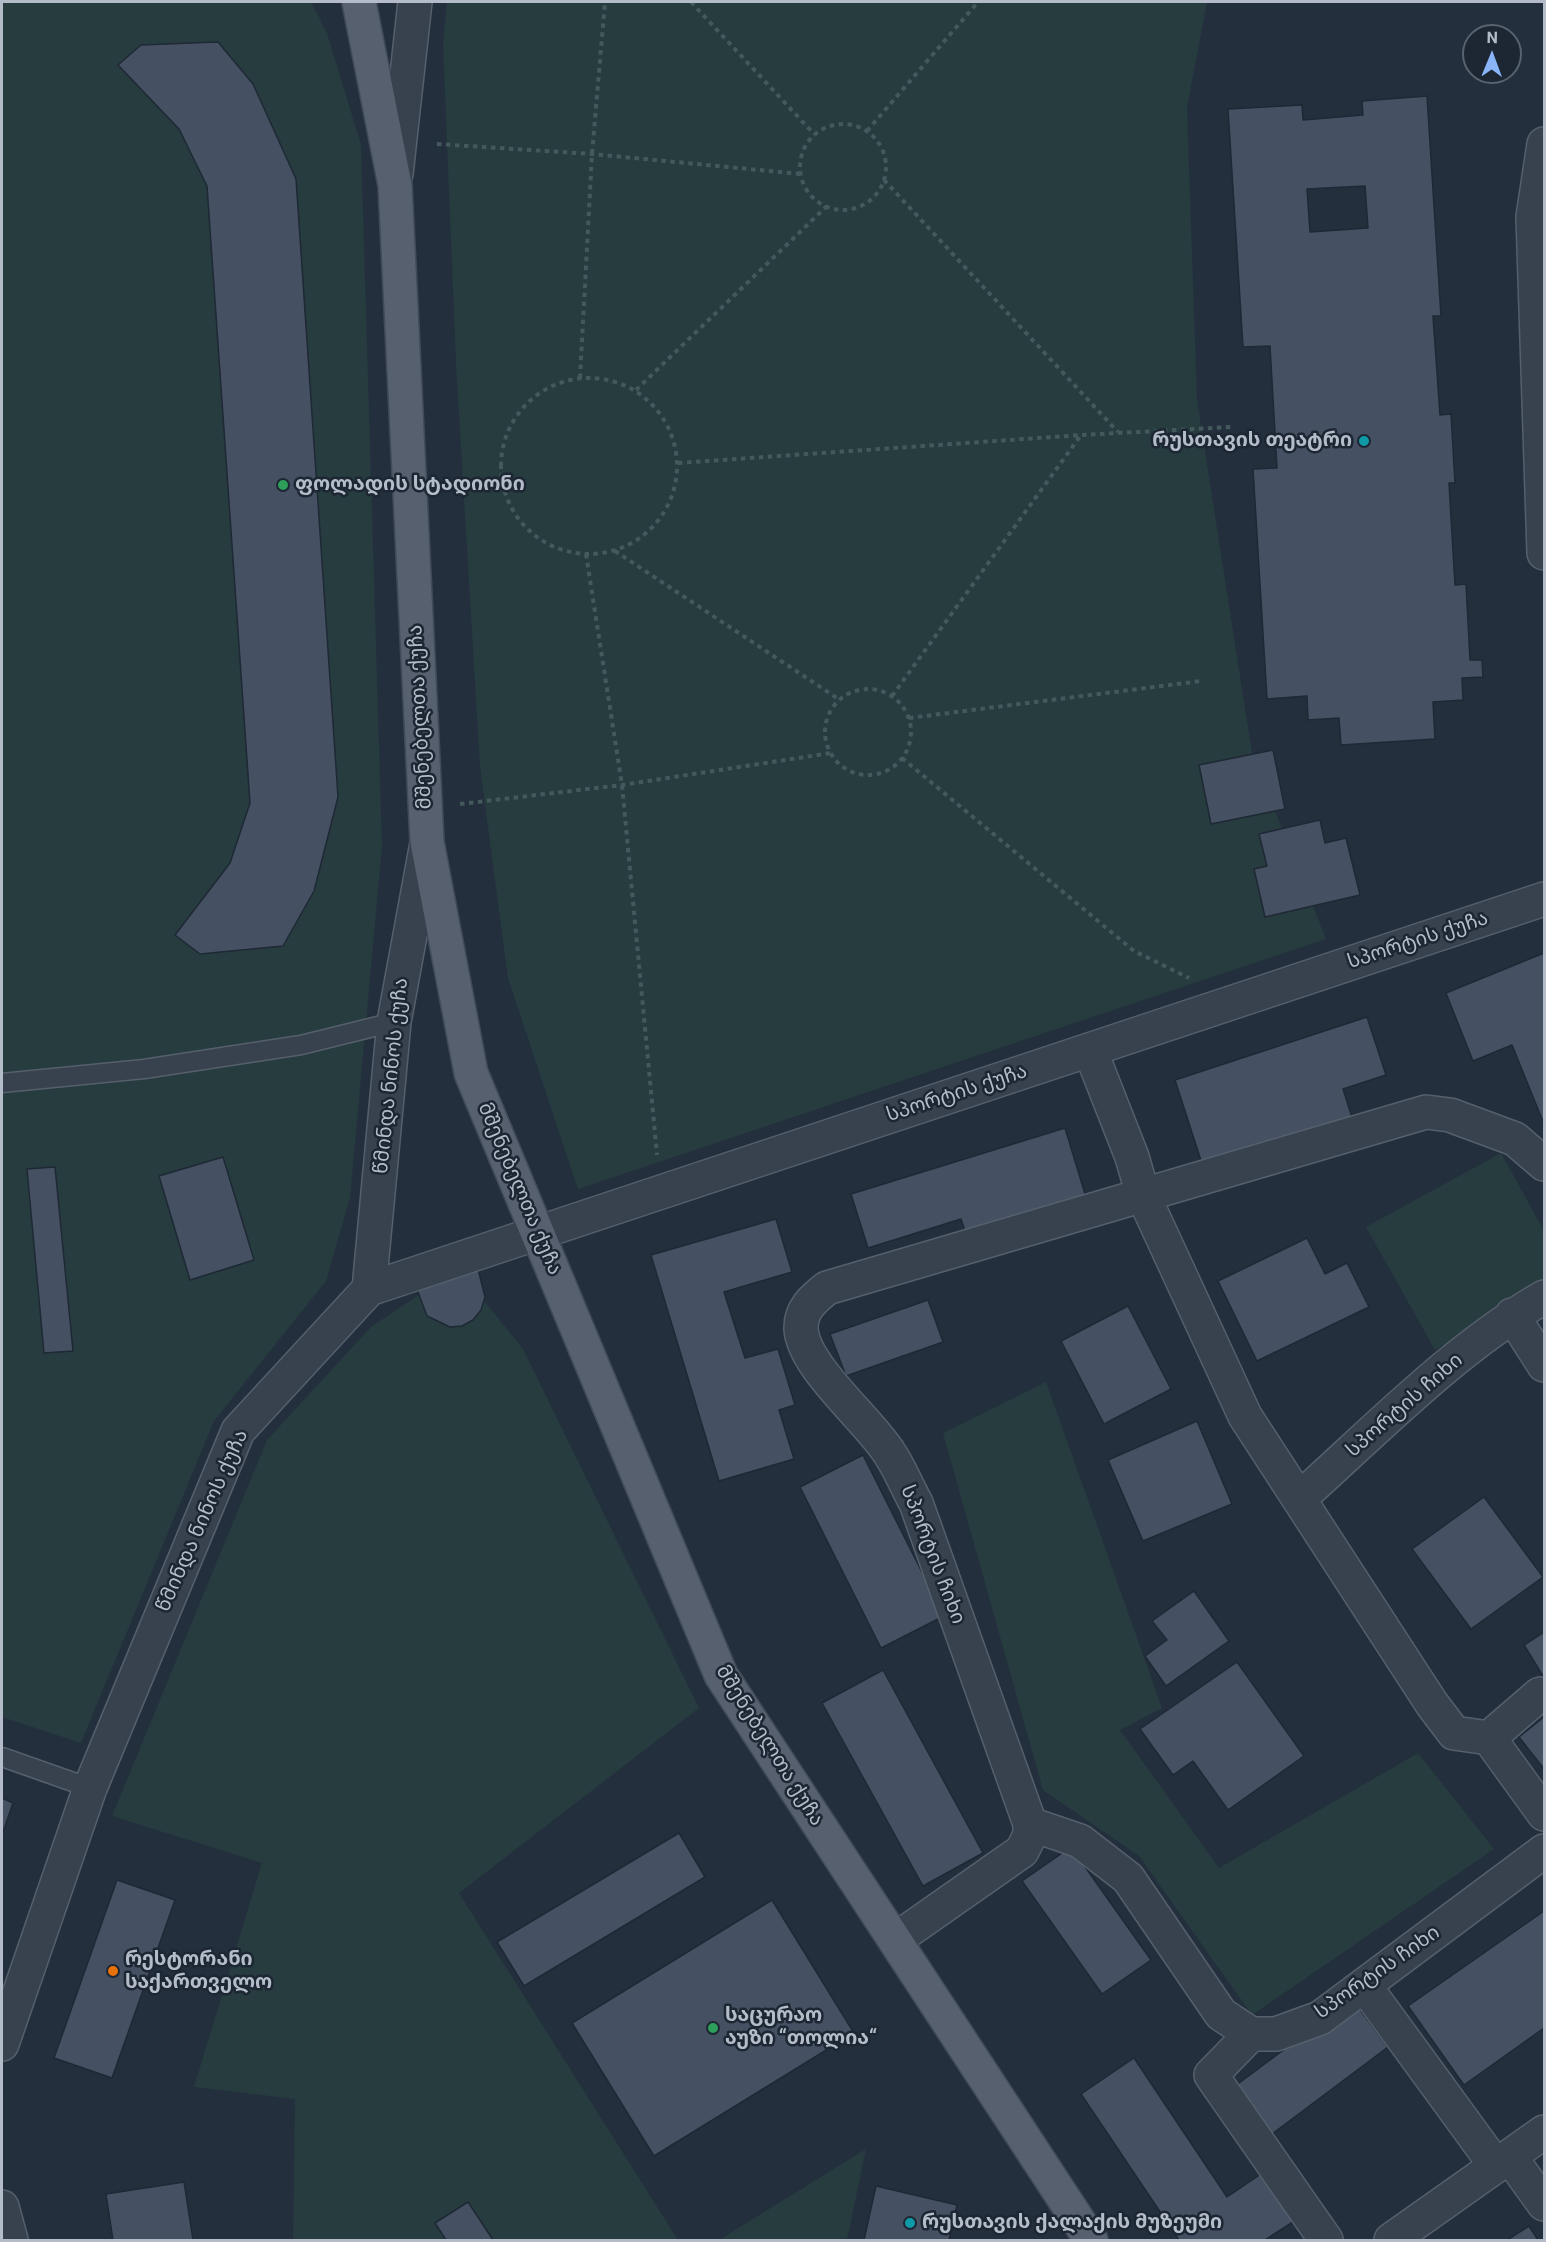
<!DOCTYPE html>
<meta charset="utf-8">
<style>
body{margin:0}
#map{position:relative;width:1546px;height:2242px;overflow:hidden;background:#242f3e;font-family:Roboto,sans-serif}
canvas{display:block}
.frame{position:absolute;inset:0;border:3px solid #b4bcc9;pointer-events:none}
.north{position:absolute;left:1462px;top:24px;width:60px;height:60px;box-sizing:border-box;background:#1d2633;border:2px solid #59626f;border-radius:50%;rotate:1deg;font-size:16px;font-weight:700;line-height:24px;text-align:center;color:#b4bcc9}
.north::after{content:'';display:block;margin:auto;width:21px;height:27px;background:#8ab4f8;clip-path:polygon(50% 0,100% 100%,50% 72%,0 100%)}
</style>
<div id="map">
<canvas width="1546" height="2242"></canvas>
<div class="frame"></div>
<div class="north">N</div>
</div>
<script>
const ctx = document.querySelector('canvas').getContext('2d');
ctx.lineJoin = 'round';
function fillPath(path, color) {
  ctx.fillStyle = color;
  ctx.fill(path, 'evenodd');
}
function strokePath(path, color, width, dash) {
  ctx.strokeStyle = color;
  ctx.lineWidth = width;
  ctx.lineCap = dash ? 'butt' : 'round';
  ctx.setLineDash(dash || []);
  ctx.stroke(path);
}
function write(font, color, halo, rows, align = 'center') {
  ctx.font = font + ' Roboto,"Noto Sans Georgian",sans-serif';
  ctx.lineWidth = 5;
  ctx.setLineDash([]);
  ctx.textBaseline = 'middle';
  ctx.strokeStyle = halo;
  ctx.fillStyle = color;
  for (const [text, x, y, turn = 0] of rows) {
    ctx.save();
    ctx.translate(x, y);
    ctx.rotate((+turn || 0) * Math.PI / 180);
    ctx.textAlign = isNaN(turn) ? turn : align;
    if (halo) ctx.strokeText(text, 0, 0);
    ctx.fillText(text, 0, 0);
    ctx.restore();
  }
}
fillPath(new Path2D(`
 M2,2H311L327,33L361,145L382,846L350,1198L326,1281L214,1421L81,1743L2,1717Z
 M447,2H1207L1187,107L1197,400L1252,753L1326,939L578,1189L508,978L480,767L456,363L443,44Z
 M1501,1153L1544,1231V1290L1435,1350L1366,1227Z
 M420,1294L482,1298L523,1349L699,1708L459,1893L678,2240H293L295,2099L194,2087L262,1863L112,1816L267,1440L371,1327Z
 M1046,1382L1162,1708L1120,1730L1219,1868L1418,1753L1494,1849L1252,2015L1139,1856L1043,1790L943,1433Z
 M866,2149L847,2240H719Z`), '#263c3f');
const building = new Path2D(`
 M218,42L253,84L296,179L338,797L314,891L283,946L200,954L175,935L230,863L250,803L207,186L179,129L118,65L141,45Z
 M1427,96L1441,316H1433L1440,415L1451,414L1455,483H1449L1455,585L1466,584L1470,660H1482L1483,677L1462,678L1463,700L1433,702L1435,739L1341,745L1339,718L1308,720L1307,696L1267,699L1253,469L1277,468L1270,346L1243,347L1228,109L1302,105L1303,120L1363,115L1362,101ZM1365,186L1368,228L1310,232L1307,189Z
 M1273,750L1285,809L1211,824L1199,765Z
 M1320,820L1325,843L1346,838L1360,895L1265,917L1254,869L1267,866L1259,834Z
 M1544,953V1124L1512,1045L1473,1061L1446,993Z
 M1367,1017L1386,1075L1343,1089L1355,1127L1206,1176L1175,1080Z
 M1065,1128L1089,1207L969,1243L961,1219L868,1248L851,1194Z
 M223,1157L254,1260L190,1280L159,1176Z
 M55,1167L73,1351L44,1353L27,1169Z
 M776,1219L792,1272L724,1292L745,1358L778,1349L795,1405L779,1410L794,1459L719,1481L651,1255Z
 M1307,1238L1325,1274L1347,1263L1369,1307L1257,1361L1218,1281Z
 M477,1265L485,1297L481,1310L473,1320L462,1326L450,1327L427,1316L415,1284Z
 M928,1300L943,1342L846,1376L830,1334Z
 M1128,1306L1171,1389L1104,1424L1061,1341Z
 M1197,1421L1232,1504L1143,1541L1108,1460Z
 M863,1455L944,1616L881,1648L800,1487Z
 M1484,1497L1543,1577L1471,1629L1412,1549Z
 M1194,1591L1229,1641L1166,1686L1145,1656L1167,1640L1152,1621Z
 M1544,1632V1676H1543L1524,1645Z
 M1237,1662L1304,1756L1228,1810L1193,1761L1173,1775L1140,1729Z
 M883,1670L983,1853L923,1886L822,1703Z
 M1544,1717V1769L1519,1737Z
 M2,1798L13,1803L2,1835Z
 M679,1833L705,1877L524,1986L497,1942Z
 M1071,1847L1151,1960L1102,1994L1022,1881Z
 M117,1880L175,1900L112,2078L54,2058Z
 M772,1900L854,2033L654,2156L572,2023Z
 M1544,1911V2028L1464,2085L1408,2006Z
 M1352,1999L1388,2047L1268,2137L1231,2089Z
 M1134,2058L1227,2197L1264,2172L1296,2220L1265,2240H1179L1081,2094Z
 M184,2182L193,2240H113L106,2194Z
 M876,2186L957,2205L949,2240H864Z
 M468,2202L493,2240H446L435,2223Z
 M1529,2226L1538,2240H1507Z`);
fillPath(building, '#455162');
strokePath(building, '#1f2835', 1.5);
const service = new Path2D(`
 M2,1083L144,1069L301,1045L394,1022
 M2,1757L90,1788`);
const minor = new Path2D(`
 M1544,144L1533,217L1544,553
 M396,174L415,2
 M1090,1050L1132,1157L1143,1195L1245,1416L1432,1704L1454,1733L1489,1738L1540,1694L1544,1696
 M369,1289L1544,899
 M1512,1315L1544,1365
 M1299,1499C1376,1430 1455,1348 1544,1297
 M1489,1738L1544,1814
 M1030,1824L1080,1841L1128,1878L1221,2014L1251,2034H1276L1320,2018L1544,1851
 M895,1940L1022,1851L1030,1835V1824L916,1503C907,1487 900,1469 890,1454C870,1421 802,1366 801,1328C801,1309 813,1299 827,1288L1426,1112L1450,1115L1515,1139L1544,1164
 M1364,1985L1496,2166
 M1251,2034L1211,2075L1326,2240
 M2,2044L90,1788L238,1431L369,1289L394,1022L427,843
 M1510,2157L1544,2204
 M2,2207L11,2240
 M1391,2240L1544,2132`);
const primary = new Path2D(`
 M359,2L395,185L427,842L471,1073L721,1675L1091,2240`);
strokePath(service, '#565f6c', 21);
strokePath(minor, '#565f6c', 36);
strokePath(primary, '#414a57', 36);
strokePath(new Path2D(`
 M691,2L814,134
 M800 167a43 43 0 1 1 86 0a43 43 0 1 1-86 0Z
 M867,131L978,2
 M437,144L592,154L801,174
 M884,180L1118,432
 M501 466a88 88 0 1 1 176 0a88 88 0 1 1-176 0Z
 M580,378L592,154L605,2
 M636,390L827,206
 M678,463L1082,435L1232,427
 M446,480L502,483
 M615,551L840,700
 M586,554L622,785L657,1155
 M825 732a43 43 0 1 1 86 0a43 43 0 1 1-86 0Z
 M892,696L1081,435
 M909,718L1201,681
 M902,758L1134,951L1189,978
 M460,804L622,785L831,753`), '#44595c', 4, [4.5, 4.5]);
strokePath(service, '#38414e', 18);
strokePath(minor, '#38414e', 33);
strokePath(primary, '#56606e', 33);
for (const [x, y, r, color] of [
 [1364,441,6,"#0f9aa8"],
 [283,485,6,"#2e9e5b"],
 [113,1971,6,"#e8710a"],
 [713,2028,6,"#2e9e5b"],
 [910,2223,6,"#0f9aa8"]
]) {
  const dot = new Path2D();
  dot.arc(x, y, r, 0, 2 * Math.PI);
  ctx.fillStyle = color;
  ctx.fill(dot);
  strokePath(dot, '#1d2633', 2);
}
write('bold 20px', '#b4bcc9', '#1d2633', [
 ["რუსთავის თეატრი",1352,441,"right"],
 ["ფოლადის სტადიონი",295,485],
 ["რესტორანი",125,1960],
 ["საქართველო",125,1983],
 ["საცურაო",725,2016],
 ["აუზი “თოლია“",725,2039],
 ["რუსთავის ქალაქის მუზეუმი",922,2223]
], 'left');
write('20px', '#b4bcc9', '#1d2633', [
 ["მშენებელთა ქუჩა",421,717,-93],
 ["სპორტის ქუჩა",1418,941,-18],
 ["წმინდა ნინოს ქუჩა",392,1076,-84],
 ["სპორტის ქუჩა",957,1094,-18],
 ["მშენებელთა ქუჩა",519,1189,67],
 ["სპორტის ჩიხი",1405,1406,-41],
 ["წმინდა ნინოს ქუჩა",203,1521,-66],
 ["სპორტის ჩიხი",932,1555,69],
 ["მშენებელთა ქუჩა",769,1746,58],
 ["სპორტის ჩიხი",1378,1973,-35]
]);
</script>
